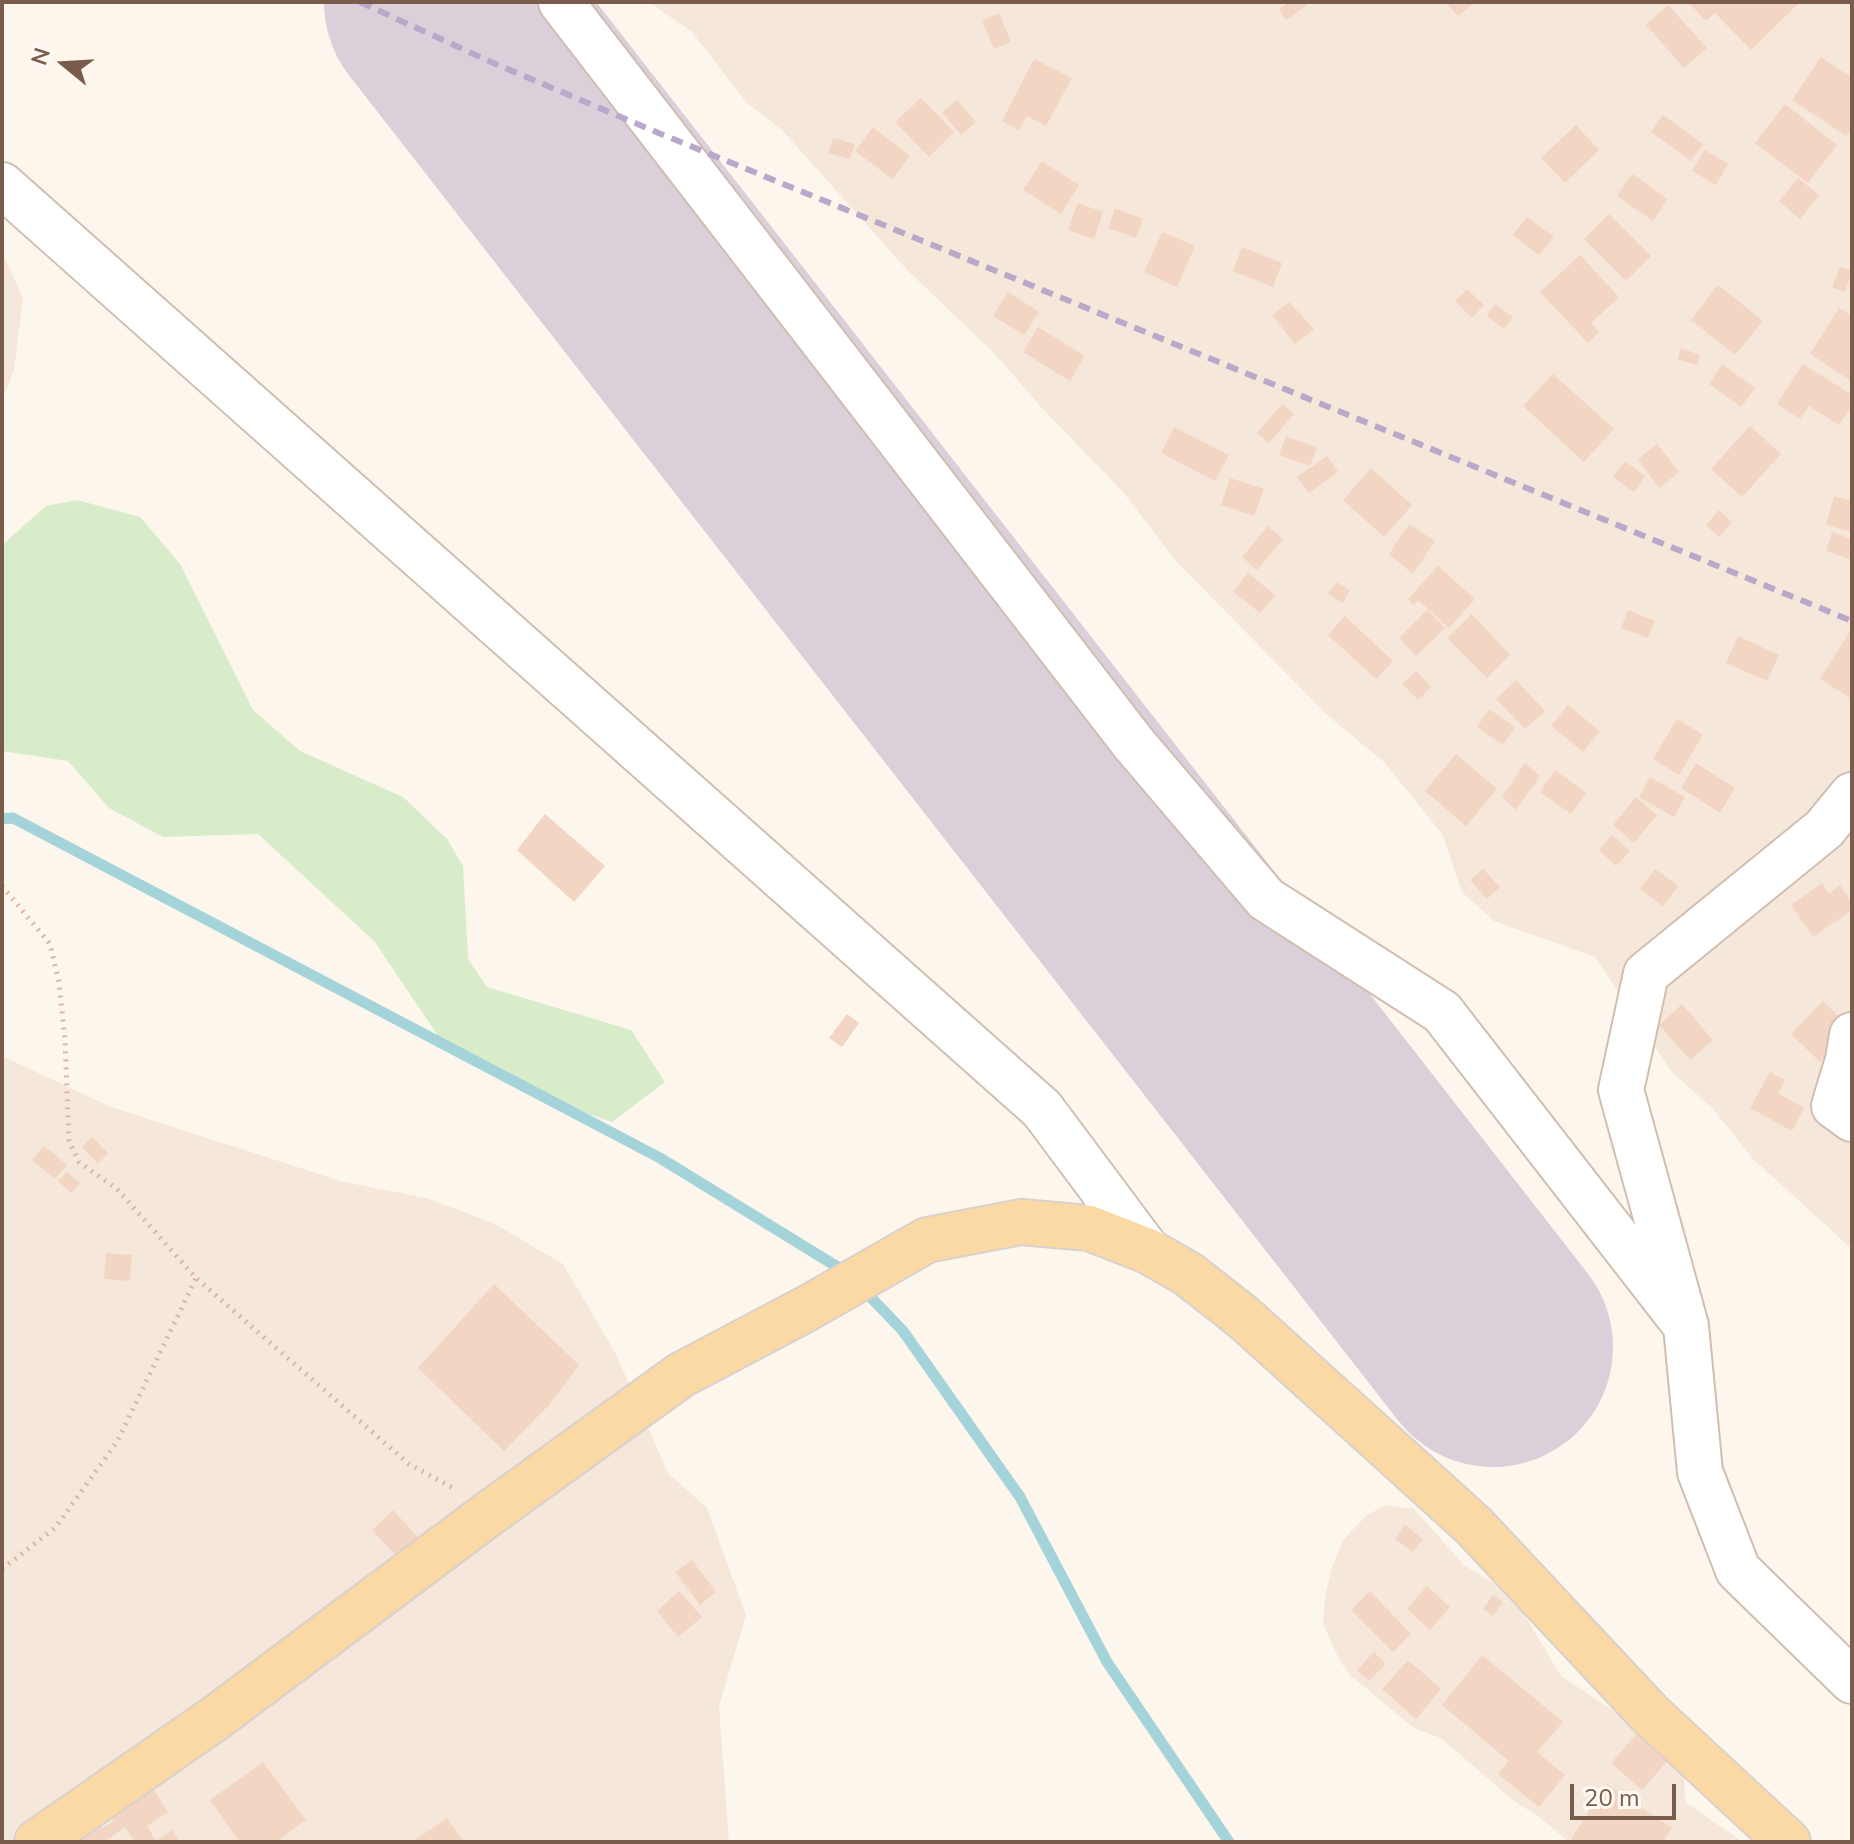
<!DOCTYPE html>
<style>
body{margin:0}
#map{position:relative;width:1854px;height:1844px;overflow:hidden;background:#fdf6ec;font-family:"Nunito Sans",sans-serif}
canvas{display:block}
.frame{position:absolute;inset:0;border:4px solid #7a5c4d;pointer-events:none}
.north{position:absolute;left:24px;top:24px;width:80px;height:80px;-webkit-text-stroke:6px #fffaf3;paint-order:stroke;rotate:288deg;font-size:22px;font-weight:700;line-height:32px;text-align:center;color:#7a5c4d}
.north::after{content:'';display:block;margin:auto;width:28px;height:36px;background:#7a5c4d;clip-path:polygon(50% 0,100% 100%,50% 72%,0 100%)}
.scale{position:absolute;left:1570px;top:1784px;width:106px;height:36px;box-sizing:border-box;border:4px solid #7a5c4d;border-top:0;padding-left:10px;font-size:24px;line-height:28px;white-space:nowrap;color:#7a5c4d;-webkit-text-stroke:6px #fffaf3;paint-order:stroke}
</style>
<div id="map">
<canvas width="1854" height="1844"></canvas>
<div class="frame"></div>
<div class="north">N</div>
<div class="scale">20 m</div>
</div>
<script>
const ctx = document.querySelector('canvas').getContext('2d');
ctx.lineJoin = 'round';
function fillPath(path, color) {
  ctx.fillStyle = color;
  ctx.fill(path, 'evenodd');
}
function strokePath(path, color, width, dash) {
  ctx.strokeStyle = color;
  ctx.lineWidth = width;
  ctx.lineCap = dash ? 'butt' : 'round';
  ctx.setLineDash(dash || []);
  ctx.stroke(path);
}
fillPath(new Path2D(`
 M649,2H1852V1249L1753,1159L1713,1109L1671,1071L1595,957L1494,921L1462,892L1443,835L1384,762L1326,714L1176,561L1123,492L1041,407L993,352L908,271L782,130L747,103L692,32Z
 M2,252L23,298L14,370L2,400Z
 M2,1056L111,1107L344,1182L426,1198L493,1223L563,1264L616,1354L668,1473L707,1508L746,1615L719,1706L729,1842H2Z
 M1386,1505L1414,1509L1465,1566L1500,1587L1522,1611L1561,1676L1624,1718L1684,1763L1685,1802L1743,1842H1569L1538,1816L1514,1801L1441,1738L1414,1728L1350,1675L1340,1661L1323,1624L1325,1596L1333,1564L1344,1539L1367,1515Z`), '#f5e8da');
fillPath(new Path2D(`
 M77,500L140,517L180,564L253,710L300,751L403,797L447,839L463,866L468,959L487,987L631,1030L665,1082L612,1122L521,1091L443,1043L374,941L258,834L163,837L109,808L68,761L2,751V545L46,506Z`), '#d8ecc9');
strokePath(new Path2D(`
 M2,819L13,818L660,1158L849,1274
 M860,1286L903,1331L1020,1497L1107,1662L1229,1842`), '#a5d3da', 11);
strokePath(new Path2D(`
 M444,2L1493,1347`), '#dbcfda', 240);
fillPath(new Path2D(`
 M1290,2H1305L1307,5L1286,20L1279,9Z
 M1445,2H1475L1458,16Z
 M1688,2H1800L1751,50L1715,13L1706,21Z
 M1668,5L1707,48L1684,68L1646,25Z
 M999,13L1011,42L994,49L982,20Z
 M1821,57L1852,78V128L1846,136L1792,100Z
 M1034,59L1072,78L1046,126L1027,116L1019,130L1002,121Z
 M921,98L954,132L929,157L895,122Z
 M957,100L976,122L961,135L942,112Z
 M1785,104L1837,145L1808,183L1755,143Z
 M1663,115L1703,144L1691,161L1651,132Z
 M1576,125L1599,150L1565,183L1541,158Z
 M873,127L910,156L892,179L855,151Z
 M833,138L855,144L850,159L828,153Z
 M1705,150L1728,164L1716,185L1692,171Z
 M1042,161L1079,185L1061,214L1023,190Z
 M1632,174L1668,199L1653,221L1617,196Z
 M1798,178L1819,195L1800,219L1779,201Z
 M1078,203L1103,212L1094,239L1068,230Z
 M1115,208L1143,219L1136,238L1108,228Z
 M1609,214L1651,256L1626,281L1584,239Z
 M1527,217L1554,237L1539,255L1513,235Z
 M1162,232L1195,246L1177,287L1144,272Z
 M1242,247L1282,263L1273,287L1233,271Z
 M1580,255L1619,297L1591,323L1599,332L1588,343L1540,292Z
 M1840,267L1852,271L1845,292L1832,287Z
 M1718,285L1763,321L1735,355L1691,320Z
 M1467,289L1484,305L1472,318L1455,301Z
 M1008,292L1039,312L1024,335L993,316Z
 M1289,302L1314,329L1295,344L1272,315Z
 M1495,304L1513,317L1504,329L1487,316Z
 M1839,308L1852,316V382L1810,354Z
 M1038,327L1085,356L1070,381L1023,352Z
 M1681,348L1700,355L1697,365L1677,359Z
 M1722,364L1755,388L1741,407L1709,384Z
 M1803,364L1852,395V406L1839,425L1809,406L1800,419L1777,404Z
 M1553,374L1614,429L1584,462L1523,406Z
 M1282,404L1294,414L1269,443L1257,433Z
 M1750,426L1781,454L1742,497L1711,469Z
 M1174,427L1229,455L1215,481L1161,453Z
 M1286,436L1317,448L1310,466L1279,455Z
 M1657,444L1679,472L1659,488L1638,459Z
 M1327,456L1338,472L1309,493L1297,477Z
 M1625,461L1645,476L1634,492L1613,477Z
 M1371,468L1412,505L1384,537L1343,500Z
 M1230,478L1264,489L1254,516L1221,505Z
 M1834,496L1852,501V532L1826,525Z
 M1719,510L1732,522L1719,537L1706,525Z
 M1409,524L1435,541L1413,574L1389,554Z
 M1268,526L1283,539L1257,570L1242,557Z
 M1832,532L1852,539V560L1826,551Z
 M1438,566L1475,599L1449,628L1418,600L1414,605L1408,599Z
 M1248,573L1275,595L1260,613L1233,592Z
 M1336,582L1350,590L1343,603L1328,594Z
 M1427,610L1445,628L1416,656L1399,638Z
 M1628,610L1655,621L1648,638L1621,628Z
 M1472,614L1510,655L1487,678L1447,638Z
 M1345,616L1393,661L1376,679L1328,635Z
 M1852,628V699L1820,679Z
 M1738,636L1779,655L1767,681L1726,663Z
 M1416,671L1431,687L1418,700L1402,684Z
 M1516,680L1545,711L1525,729L1496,699Z
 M1568,705L1600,731L1583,752L1551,726Z
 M1489,709L1515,727L1503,745L1477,727Z
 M1677,719L1703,735L1679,775L1653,759Z
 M1456,754L1497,789L1466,826L1425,791Z
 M1525,763L1540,776L1516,810L1502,797Z
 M1696,763L1735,788L1720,813L1681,788Z
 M1555,770L1586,793L1571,814L1540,792Z
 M1650,777L1685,797L1674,817L1639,797Z
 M1636,797L1657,815L1634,843L1613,825Z
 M545,814L605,866L574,902L517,850Z
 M1612,835L1630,851L1616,866L1599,850Z
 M1483,869L1500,887L1487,899L1470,880Z
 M1655,869L1678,886L1663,906L1640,889Z
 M1822,883L1829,894L1840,885L1852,903V910L1813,937L1791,905Z
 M1823,1001L1851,1029L1820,1062L1791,1034Z
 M1682,1004L1713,1040L1690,1060L1659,1025Z
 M847,1014L859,1023L842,1047L829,1038Z
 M1770,1072L1785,1080L1778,1093L1804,1108L1792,1131L1750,1108Z
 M92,1137L108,1153L98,1164L82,1147Z
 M44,1146L67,1165L55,1179L32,1160Z
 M67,1172L80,1183L71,1193L58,1181Z
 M106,1253L132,1255L130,1281L104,1279Z
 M494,1284L579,1365L549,1405L504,1451L418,1368Z
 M393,1510L426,1546L406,1566L372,1530Z
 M1405,1525L1423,1539L1413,1552L1395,1539Z
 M692,1560L716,1592L700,1605L675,1572Z
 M1427,1586L1450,1607L1430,1630L1407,1609Z
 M679,1591L702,1617L678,1637L657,1611Z
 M1370,1591L1411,1634L1393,1652L1351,1610Z
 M1493,1595L1503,1602L1493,1616L1483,1609Z
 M1374,1652L1386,1664L1369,1681L1357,1670Z
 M1482,1655L1563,1722L1537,1752L1565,1775L1539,1807L1498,1774L1509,1761L1442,1705Z
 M1408,1660L1441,1689L1416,1719L1382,1689Z
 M1644,1726L1675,1752L1642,1790L1611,1763Z
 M263,1762L306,1820L276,1842H240L210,1800Z
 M150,1784L168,1812L147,1826L156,1841L172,1830L180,1842H135L125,1827L104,1842H62L92,1813L103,1828L113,1821L104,1806Z
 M1607,1784L1672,1828L1663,1842H1576L1571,1839Z
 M447,1818L464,1842H412Z`), '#f3d5c3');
const minor = new Path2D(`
 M561,2L1134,744L1266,899L1442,1012L1686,1326
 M2,185L1042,1109L1148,1251
 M1852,795L1824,829L1646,974L1621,1090L1686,1326L1700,1472L1738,1570L1852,1681
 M1852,1035L1848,1060L1834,1106L1852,1119`);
const major = new Path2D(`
 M37,1842L217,1717L487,1515L681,1375L806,1309L927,1240L1021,1222L1089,1228L1148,1251L1188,1274L1243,1317L1473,1525L1650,1714L1788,1842`);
strokePath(minor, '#d1beb0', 48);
strokePath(major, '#dad1cd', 48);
strokePath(new Path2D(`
 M2,886L50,944L59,982L65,1040L69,1141L79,1162L117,1189L196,1278L409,1464L455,1489
 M2,1569L55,1528L117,1442L196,1278`), '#d9b8a5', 5, [2, 6]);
strokePath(minor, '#fff', 44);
strokePath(major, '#fbd9a5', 44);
strokePath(new Path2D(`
 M360,2L491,62L661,134L1852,621`), '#b9a8c9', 6, [12, 8]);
</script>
